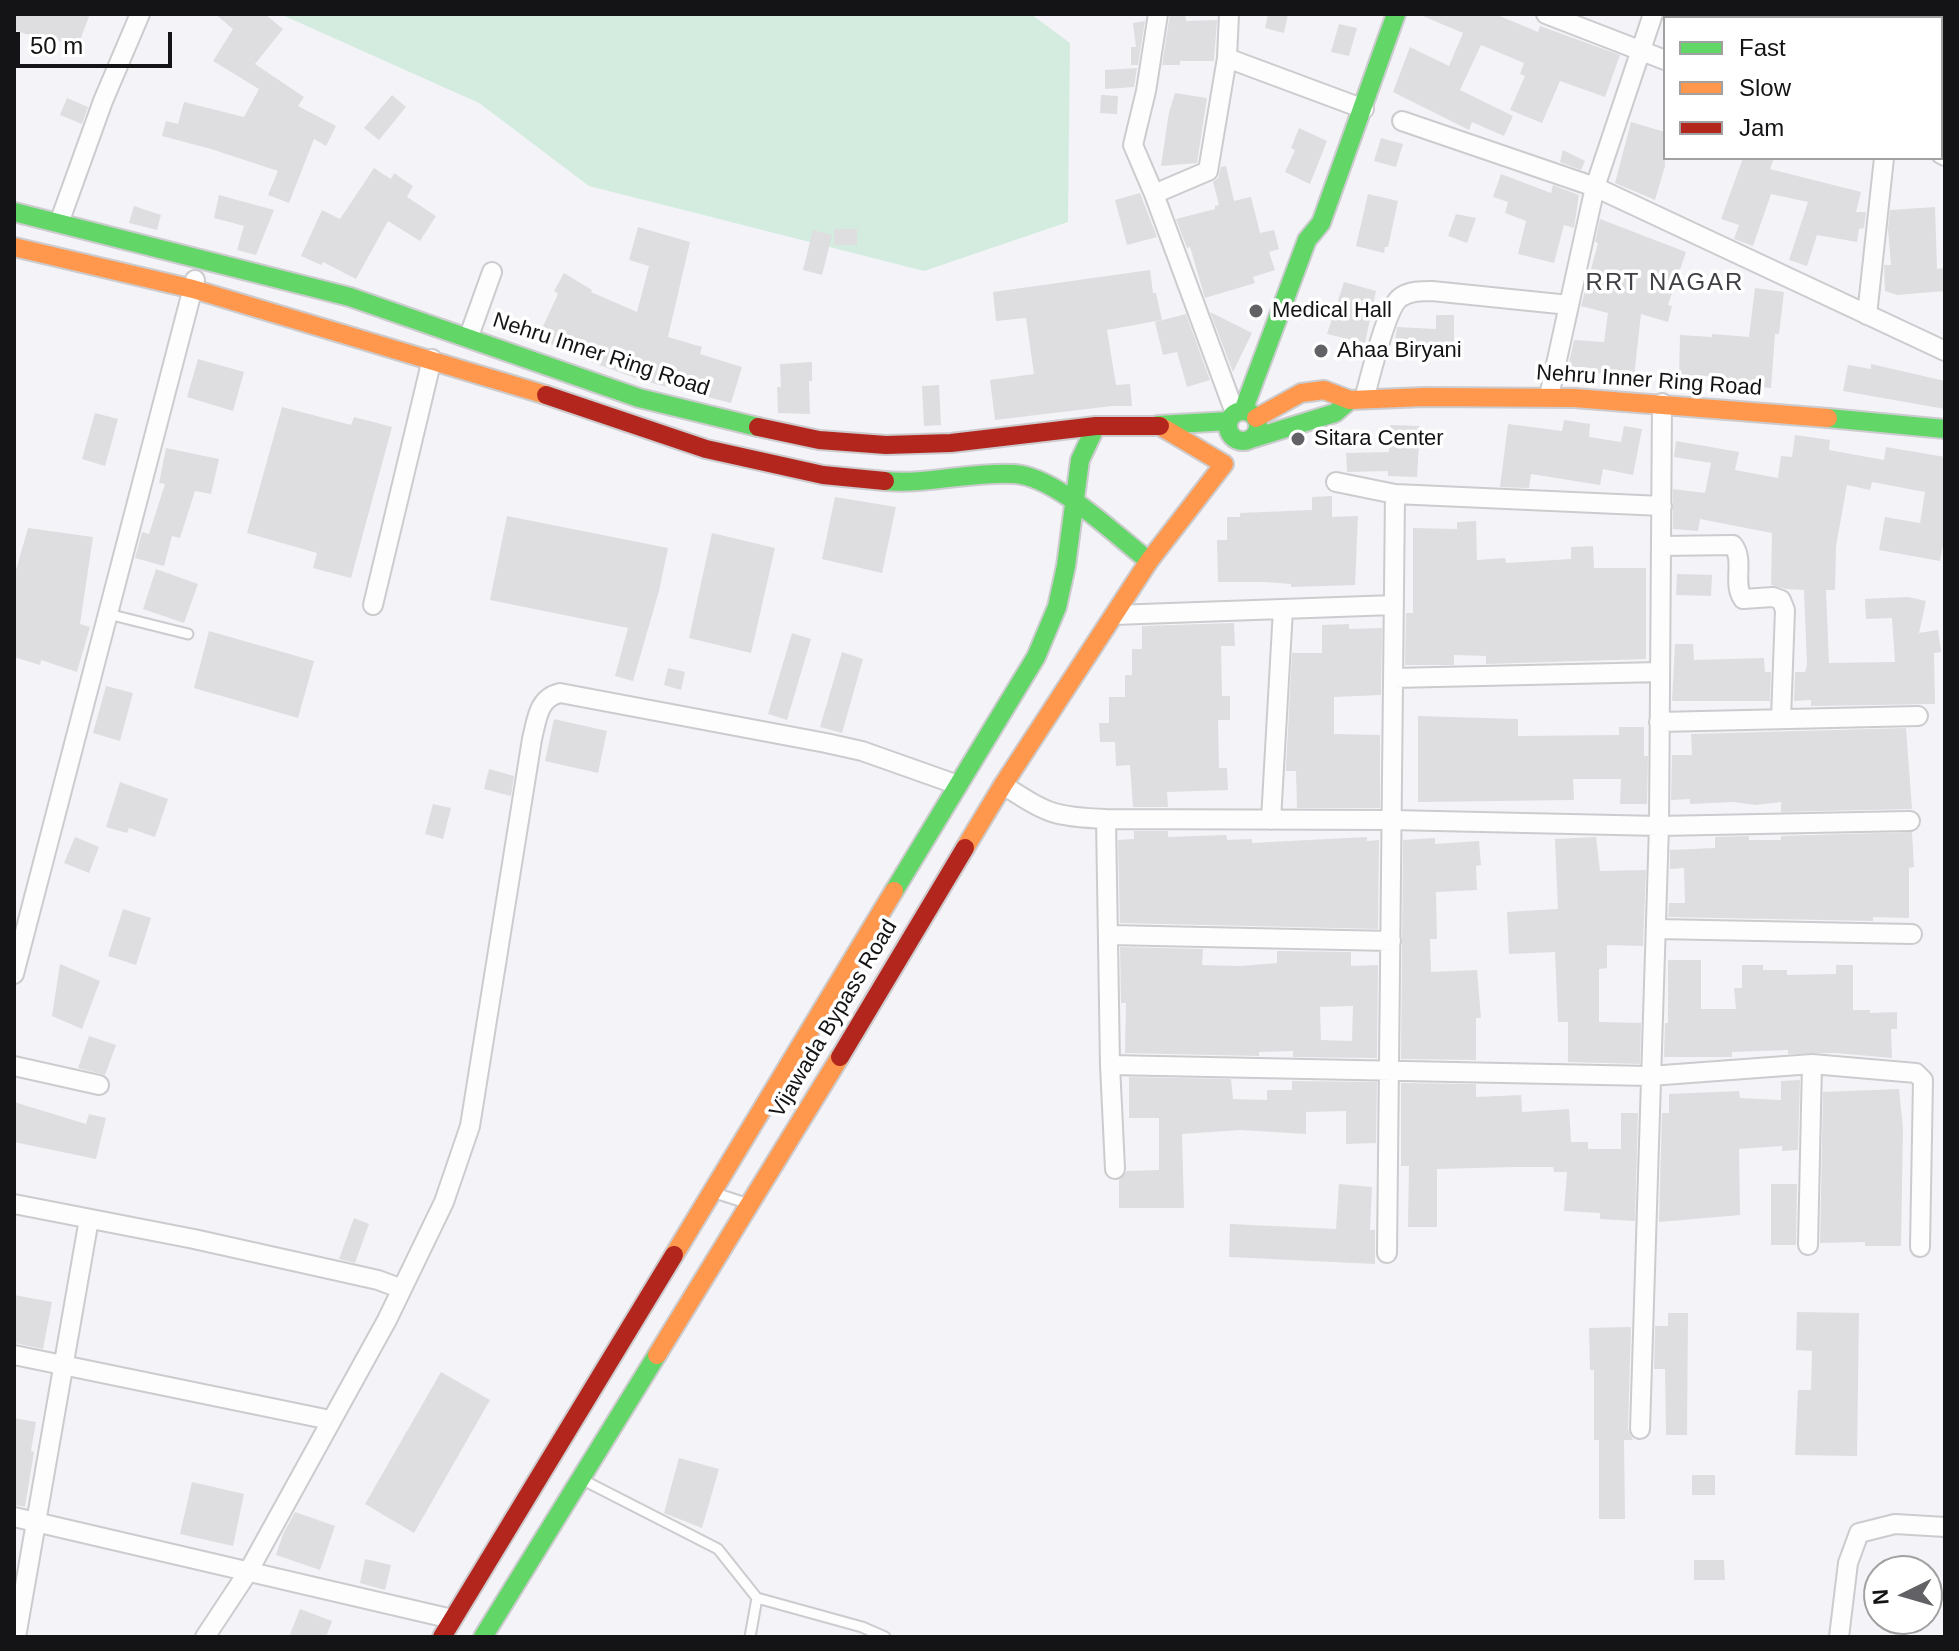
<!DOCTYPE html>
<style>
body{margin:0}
#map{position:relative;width:1959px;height:1651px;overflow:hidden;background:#f4f4f8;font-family:Arial,sans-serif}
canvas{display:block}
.frame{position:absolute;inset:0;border:16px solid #141417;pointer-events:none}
.legend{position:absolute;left:1663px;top:16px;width:280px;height:144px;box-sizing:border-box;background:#fff;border:2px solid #a1a1a2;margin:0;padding:10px 14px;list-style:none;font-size:24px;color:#141417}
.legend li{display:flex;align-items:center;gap:16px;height:40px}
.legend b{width:40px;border:2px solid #a1a1a2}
.north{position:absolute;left:1863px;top:1555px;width:80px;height:80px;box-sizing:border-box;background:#fff;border:2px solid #a1a1a2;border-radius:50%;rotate:265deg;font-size:22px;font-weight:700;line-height:32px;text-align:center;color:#141417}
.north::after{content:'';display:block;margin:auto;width:28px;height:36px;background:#626266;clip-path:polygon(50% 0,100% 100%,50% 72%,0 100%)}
.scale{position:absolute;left:16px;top:32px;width:156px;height:36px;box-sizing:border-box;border:4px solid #141417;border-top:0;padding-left:10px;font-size:24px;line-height:28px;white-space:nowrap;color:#141417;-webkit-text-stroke:6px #fff;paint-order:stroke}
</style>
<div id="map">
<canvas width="1959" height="1651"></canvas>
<div class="frame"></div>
<ul class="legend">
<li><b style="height:10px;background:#63d668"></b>Fast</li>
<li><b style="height:10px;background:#ff974d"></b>Slow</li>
<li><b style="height:10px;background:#b3261e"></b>Jam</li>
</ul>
<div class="north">N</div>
<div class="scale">50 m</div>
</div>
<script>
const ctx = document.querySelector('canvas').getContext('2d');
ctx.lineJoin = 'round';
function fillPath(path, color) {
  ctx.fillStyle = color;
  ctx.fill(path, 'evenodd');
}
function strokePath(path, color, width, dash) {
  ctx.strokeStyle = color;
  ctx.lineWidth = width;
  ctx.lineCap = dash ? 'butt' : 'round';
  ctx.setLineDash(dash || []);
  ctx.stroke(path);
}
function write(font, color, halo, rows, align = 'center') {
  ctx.font = font + ' Arial,sans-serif';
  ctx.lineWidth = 7;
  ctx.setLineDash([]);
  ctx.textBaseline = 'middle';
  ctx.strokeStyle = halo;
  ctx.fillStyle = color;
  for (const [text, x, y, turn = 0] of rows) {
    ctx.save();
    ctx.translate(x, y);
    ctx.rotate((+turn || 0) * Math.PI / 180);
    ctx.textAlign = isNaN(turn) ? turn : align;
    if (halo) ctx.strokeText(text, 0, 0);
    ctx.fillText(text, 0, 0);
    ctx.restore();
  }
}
fillPath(new Path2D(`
 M280,14H1031L1070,43L1068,222L924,271L589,186L479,103Z`), '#d3ecdf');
fillPath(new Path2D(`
 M14,14H90L77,48L43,34L42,39L14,30Z
 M215,14H265L283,29L255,64L304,97L298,106L336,126L326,146L314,139L289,203L268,195L278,171L211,149L162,136L166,121L178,124L184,102L244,117L259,89L213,61L233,29Z
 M1170,14H1185L1186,21L1217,20L1214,61H1180V65H1162Z
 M1268,14H1288L1284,33L1265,28Z
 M1418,14H1495L1538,32L1540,26L1620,55L1605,97L1560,81L1542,123L1510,110L1525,76L1520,74L1524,63L1481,45L1460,90L1513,116L1504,136L1472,122L1469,130L1393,92L1410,47L1449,66L1463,33Z
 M1145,21L1138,65H1131V47H1136L1133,23Z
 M1339,24L1357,28L1349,56L1331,52Z
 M1137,68L1134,87L1105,89V70Z
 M1175,93L1207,98L1197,163L1161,166L1169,112Z
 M392,95L406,107L379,140L364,128Z
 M1101,95L1118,96L1117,114L1100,113Z
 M67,98L88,107L82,124L60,115Z
 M1631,122L1665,132V166L1655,200L1615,183Z
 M1299,128L1327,141L1310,184L1285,172L1295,150L1291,148Z
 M1381,138L1403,144L1396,167L1374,161Z
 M1563,150L1585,161L1581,170L1560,162Z
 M1743,158H1774L1770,169L1861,192L1856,212H1866L1864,228L1859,229L1857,242L1817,235L1807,266L1789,260L1808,202L1771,194L1753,246L1734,239L1739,225L1721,219Z
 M1226,166L1234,201L1251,197L1260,233L1274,230L1279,249L1269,252L1275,270L1253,277L1255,283L1205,298L1190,247L1187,248L1176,219L1215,209V206L1219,205L1213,182L1218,178L1221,167Z
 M374,168L391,179L394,173L413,186L407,197L436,216L420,241L388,221L356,279L323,262L321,265L301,256L322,210L340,219Z
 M1501,174L1551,193L1553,185L1579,195L1574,228L1564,225L1554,263L1518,254L1526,221L1505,213L1508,202L1493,197Z
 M1140,193L1157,237L1127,245L1115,200Z
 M1368,194L1398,201L1388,247H1385L1384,253L1356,246Z
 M219,195L274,210L256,255L237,250L244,226L214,218Z
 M134,206L161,215L157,230L129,223Z
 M1935,207L1937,269L1945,268V291L1897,295L1885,291L1884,265H1891L1888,229L1890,210Z
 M1456,214L1476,218L1467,243L1448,236Z
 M1600,219L1686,252L1668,305L1672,306L1668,322L1641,314L1634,377L1595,373V378L1566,376L1574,340L1604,342L1608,313L1581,306L1598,243L1595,242Z
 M638,227L690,242L668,337L702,347L700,354L742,367L731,403L644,381L569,354L538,337L558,294L554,291L564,273L592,290L591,292L637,312L649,266L629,260Z
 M834,229H857V245H834Z
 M813,230L832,235L822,275L803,270Z
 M1150,270L1153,293H1156L1162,320L1107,330L1116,385L1130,384L1132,406H1112L995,420L990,380L1034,374L1026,318L996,321L993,292Z
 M1344,282L1376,291L1365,343L1327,334Z
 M1755,288L1784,292L1779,334H1775L1771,388L1747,386V382L1708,376L1679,375L1680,335L1712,337V334L1749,337Z
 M1210,312L1252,333L1233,372Z
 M1186,314L1210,380L1187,387L1177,352L1163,355L1155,322Z
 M1436,315H1454V348L1394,347L1397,327L1436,329Z
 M198,359L244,372L233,411L187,397Z
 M812,362V381H809L810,414L778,413L777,387H781L780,364Z
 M1871,364L1945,381V409L1843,391L1848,365L1871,369Z
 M939,385L941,425L924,426L922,386Z
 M282,407L351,425L354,417L392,427L351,578L313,568L317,553L247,533Z
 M95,413L118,419L105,466L82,459Z
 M1564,420L1590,424L1589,437L1621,442L1624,426L1642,429L1633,475L1603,469L1600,485L1531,474L1529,488L1500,487L1508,424L1562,431Z
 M1390,425L1420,426L1417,477L1388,476V471L1347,472L1346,453L1389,452Z
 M1795,435L1830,440L1829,450L1884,460L1886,447L1945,457V534L1940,561L1879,550L1885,517L1920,523L1925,492L1872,482L1870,490L1847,485L1836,546L1835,590H1826L1829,663L1895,662L1892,618L1866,619L1865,599L1908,597L1926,601L1919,633L1938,630L1941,652L1934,653L1935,704L1811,706V700L1794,701L1795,672H1805L1807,665L1804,590L1786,589L1771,585L1772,533L1700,519L1698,531L1673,529V489L1705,493L1711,463L1674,457L1676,441L1739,452L1735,470L1778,478L1781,456L1792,457Z
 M166,448L219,459L211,494L195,491L180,538L172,536L164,566L135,558L142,532L149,534L165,484L159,483Z
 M1332,496V517L1358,516L1355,585L1291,587V584L1265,582H1218L1217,540H1227V517H1240V513L1312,510V497Z
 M835,497L896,507L882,573L822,559Z
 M507,516L668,548L659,591L633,681L615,676L628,628L490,600Z
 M1476,521L1477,560L1505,558L1506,563L1571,559V547L1593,546L1594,568H1646V659L1486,664V656L1454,655V665H1405L1406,613H1413V528L1457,529V522Z
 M28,528L93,537L80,624L90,627L77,672L41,660L40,665L14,657V577Z
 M712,533L775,548L751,653L689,638Z
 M156,569L198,584L184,623L143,609Z
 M1677,574L1712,575L1711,596L1676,595Z
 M1234,623L1235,646H1221L1222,696H1230V720H1218L1219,768H1227L1228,790L1167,792L1168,807H1133L1130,765L1116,766L1115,742H1100L1099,723H1109V697H1125V675H1132V649H1142V626Z
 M1349,624V629L1382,628L1381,695L1334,697V734L1380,735V808H1297L1296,771H1286V767L1292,653H1322V625Z
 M209,631L314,661L298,718L194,688Z
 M792,633L811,639L787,720L768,714Z
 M1675,644H1693L1694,660L1764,658L1765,672H1771L1770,701H1672Z
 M842,652L863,659L842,733L820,727Z
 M668,668L685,672L681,690L664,685Z
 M106,686L133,693L120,741L93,733Z
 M1418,716L1518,719V736L1619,735V727H1644V756H1648L1647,804H1620L1621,779H1573L1574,800L1418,802Z
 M554,719L607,731L598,773L545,761Z
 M1906,728L1912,809L1781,812V802L1756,805L1733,802L1690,804V799L1671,800L1672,755H1692L1691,734Z
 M489,769L514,776L511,796L484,789Z
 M120,782L168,799L155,837L129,828L127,833L106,827Z
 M433,804L451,808L443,839L425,834Z
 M1134,831H1168V837L1226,835L1227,840L1252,839V843L1367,837V841L1379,840L1378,929L1120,923L1118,840L1134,839Z
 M1912,832L1914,867L1909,868V918L1873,917V921L1668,917L1669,903H1685L1684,868L1670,869V850L1715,848V837L1749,836V840H1781V836Z
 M75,837L99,847L89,873L64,863Z
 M1596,837L1600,871L1646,870L1643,946L1607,945V968L1599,969V1022L1641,1023L1640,1064L1568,1062V1022H1558L1555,952L1509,954L1507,912L1558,909L1555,839Z
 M1435,838V844L1479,841L1481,865L1476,866L1477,890L1436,892L1437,939H1430L1431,972L1477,970L1481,1018H1476V1060L1401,1059L1403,840Z
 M123,909L151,918L136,965L108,956Z
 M1120,947L1203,949L1202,965L1240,966L1277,963V951L1351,952V966L1378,965L1377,1058L1293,1057V1051L1259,1052V1056L1125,1053L1126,1003H1121ZM1353,1006L1352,1041L1321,1040L1320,1007Z
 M1668,960H1701V1009H1736L1734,988H1742V965H1763V970H1787V975L1836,974V965H1853V1010H1870V1013L1897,1012V1029H1891L1892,1058L1835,1053L1788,1054V1050L1732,1052V1057H1664L1665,1023H1668Z
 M60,964L100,981L82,1029L52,1016Z
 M89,1036L116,1045L105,1075L78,1068Z
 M1129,1077L1231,1079L1233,1099L1267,1100V1090H1292V1081L1377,1082L1376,1143L1346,1144V1111L1306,1112V1134L1241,1130L1182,1134L1184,1208H1119V1180L1127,1171L1159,1170V1118H1129Z
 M1800,1080L1798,1150L1782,1151V1146L1739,1149L1740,1215L1659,1222L1662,1113H1669V1094L1739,1091L1740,1098L1781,1100V1081Z
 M1401,1083L1476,1084V1097L1521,1095L1522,1112L1569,1109L1571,1142H1588V1149H1621V1113H1638L1635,1221L1600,1219V1213L1564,1211L1567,1172H1554L1553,1167H1515L1437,1169V1227H1408L1409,1166H1401Z
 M1899,1089L1903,1128L1901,1246H1865V1242L1820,1243L1823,1092Z
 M14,1102L86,1124L89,1114L106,1118L96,1159L14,1142Z
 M1339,1184L1372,1187L1370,1230H1375V1264L1229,1257L1230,1224L1336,1229Z
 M1771,1184H1797L1796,1245H1771Z
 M354,1218L369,1224L355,1263L339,1259Z
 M14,1295L52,1302L43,1349L14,1343Z
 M1797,1312L1859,1313L1857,1456L1795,1455L1798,1390H1811L1812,1351L1796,1350Z
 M1668,1313H1688L1687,1435H1666L1665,1369H1654L1655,1326H1668Z
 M1631,1327L1628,1429L1633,1440H1624L1625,1519H1599V1440H1594V1370H1590L1589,1328Z
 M441,1372L490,1400L414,1533L365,1504Z
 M14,1418L36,1422L31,1451L34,1452L25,1507L14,1505Z
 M679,1458L719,1469L702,1528L664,1513Z
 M1692,1475H1715V1495H1692Z
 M192,1482L244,1494L233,1546L180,1534Z
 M295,1512L335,1526L320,1570L276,1555L283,1534Z
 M365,1559L391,1565L385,1590L360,1583Z
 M1694,1560H1724L1725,1580H1694Z
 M300,1609L332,1621L326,1637H289Z`), '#dedddf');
const lane = new Path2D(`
 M108,614L188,634
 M715,1193L746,1203
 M583,1480L718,1549L757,1598L862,1627L885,1637
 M750,1637L757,1598`);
const street = new Path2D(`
 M1229,14L1227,58L1208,171L1154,194L1235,413
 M1546,14L1665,60
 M1854,14L1858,18
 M1227,58L1364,109
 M1941,92L1945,96
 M1402,121L1595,187L1945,351
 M1941,154L1945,156
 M1154,194L1133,145L1146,91L1158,14
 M59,223L103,101L140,14
 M1867,315L1884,158
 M469,336L492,272
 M1549,396L1595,187L1653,14
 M1364,399C1370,379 1386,306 1401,297C1410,291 1421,291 1432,291L1569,305
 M1336,482L1395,494L1662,506
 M1661,546L1733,545C1745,561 1732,583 1743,599L1773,597L1781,600L1785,610L1781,719
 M373,605L432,359
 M1114,615L1394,605
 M1393,678L1660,672
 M1659,722L1918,716
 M1003,785C1047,813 1052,817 1106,819L1110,1065
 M1106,819L1392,820L1659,826L1910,821
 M1271,820L1283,609
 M1656,929L1912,934
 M1109,935L1391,941
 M14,974L195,280
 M14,1066L99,1085
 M1115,1169L1110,1065L1650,1076L1812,1064L1916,1073L1923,1080L1920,1247
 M14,1204L194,1239L378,1280L402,1289
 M1808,1245L1812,1064
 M1387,1253L1395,494
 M14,1355L330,1420
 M1640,1429L1659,826L1662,403
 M14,1517L452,1619
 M16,1637L89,1219
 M205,1637L248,1572L387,1320L444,1202L470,1126L532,739C537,719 538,698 560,693L826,743L862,751L958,785
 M1839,1637L1848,1563L1859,1533L1895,1524L1945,1527`);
const fast = new Path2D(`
 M14,212L350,297L639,398L758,427
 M1243,411L1307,240L1321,223L1396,14
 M1228 426a15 15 0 1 1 30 0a15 15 0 1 1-30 0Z
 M1828,418L1945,429
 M1158,425L1229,421
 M1251,439L1335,413L1350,400
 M885,481C928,485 972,471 1015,474C1057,477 1115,535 1149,561
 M894,891L1036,657L1057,607L1066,566L1080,460L1096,426
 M483,1637L657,1355`);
const slow = new Path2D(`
 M14,247L193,289L546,395
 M1256,418L1301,393L1324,390L1350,400L1425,397L1574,398L1828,418
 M965,848L1003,785L1149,561L1224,464L1160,426
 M674,1255L894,891
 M657,1355L840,1057`);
const jam = new Path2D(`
 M546,395L706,449L823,475L885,481
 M758,427L819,440L886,445L951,443L1096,426H1160
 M840,1057L965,848
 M442,1637L674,1255`);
strokePath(lane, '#cccccf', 13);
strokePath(street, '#cccccf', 22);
strokePath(fast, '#cccccf', 22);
strokePath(slow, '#cccccf', 22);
strokePath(jam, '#cccccf', 22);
strokePath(lane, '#fdfdfe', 9);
strokePath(street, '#fdfdfe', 18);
strokePath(fast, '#63d668', 18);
strokePath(slow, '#ff974d', 18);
strokePath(jam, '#b3261e', 18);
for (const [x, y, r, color] of [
 [1256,311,8,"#626266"],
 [1321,351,8,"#626266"],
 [1298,439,8,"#626266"]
]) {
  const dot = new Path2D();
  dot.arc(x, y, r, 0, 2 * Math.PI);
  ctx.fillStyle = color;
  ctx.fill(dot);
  strokePath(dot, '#fff', 3);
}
write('22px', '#141417', '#fff', [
 ["Medical Hall",1272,311],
 ["Ahaa Biryani",1337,351],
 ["Sitara Center",1314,439]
], 'left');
write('22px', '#141417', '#fff', [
 ["Nehru Inner Ring Road",601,355,18],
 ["Nehru Inner Ring Road",1649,381,4],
 ["Vijawada Bypass Road",834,1019,-59]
]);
ctx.letterSpacing = '2px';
write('24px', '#404046', '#fff', [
 ["RRT NAGAR",1665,283]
]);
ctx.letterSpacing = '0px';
</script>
